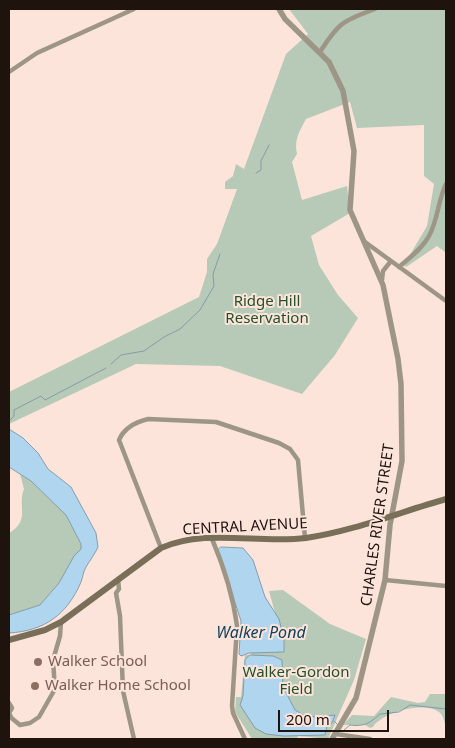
<!DOCTYPE html>
<style>
body{margin:0}
#map{position:relative;width:455px;height:748px;overflow:hidden;background:#fce4db;font-family:"Noto Sans",sans-serif}
canvas{display:block}
.frame{position:absolute;inset:0;border:10px solid #1f130d;pointer-events:none}
.scale{position:absolute;left:278px;top:710px;width:111px;height:22px;box-sizing:border-box;border:2px solid #1f130d;border-top:0;padding-left:6px;font-size:15px;line-height:18px;white-space:nowrap;color:#1f130d;-webkit-text-stroke:4px #fce4db;paint-order:stroke}
</style>
<div id="map">
<canvas width="455" height="748"></canvas>
<div class="frame"></div>
<div class="scale">200 m</div>
</div>
<script>
const ctx = document.querySelector('canvas').getContext('2d');
ctx.lineJoin = 'round';
function fillPath(path, color) {
  ctx.fillStyle = color;
  ctx.fill(path, 'evenodd');
}
function strokePath(path, color, width, dash) {
  ctx.strokeStyle = color;
  ctx.lineWidth = width;
  ctx.lineCap = dash ? 'butt' : 'round';
  ctx.setLineDash(dash || []);
  ctx.stroke(path);
}
function write(font, color, halo, rows, align = 'center') {
  ctx.font = font + ' "Noto Sans",sans-serif';
  ctx.lineWidth = 4;
  ctx.setLineDash([]);
  ctx.textBaseline = 'middle';
  ctx.strokeStyle = halo;
  ctx.fillStyle = color;
  for (const [text, x, y, turn = 0] of rows) {
    ctx.save();
    ctx.translate(x, y);
    ctx.rotate((+turn || 0) * Math.PI / 180);
    ctx.textAlign = isNaN(turn) ? turn : align;
    if (halo) ctx.strokeText(text, 0, 0);
    ctx.fillText(text, 0, 0);
    ctx.restore();
  }
}
fillPath(new Path2D(`
 M289,9H446V253L437,246L406,267L404,265L427,226L434,184L424,176V125L357,128L350,102L306,119C299,132 294,140 297,154L292,162L302,200L347,186L350,213L311,236L319,265L338,295L358,318L335,355L302,394L220,366L136,364L9,424V392L199,297L207,272V259L217,244L237,189H225V182L233,176L236,164L244,169L286,54L308,34Z
 M20,474L31,481L66,515L81,544V549L59,583L40,605L9,615V533C31,521 17,505 24,489Z
 M283,590L330,624L366,639L354,680L328,739L298,736L297,739H252L235,712L236,697H241L245,655H251L260,613L277,620L269,591Z
 M430,694H446V727C444,722 444,716 439,712C425,701 382,712 373,727L370,728L365,725H343L352,715L374,716L391,697L418,703L425,702Z`), '#b6cab7');
const water = new Path2D(`
 M9,429L23,438L38,453L48,469L71,487L96,533L98,547C95,554 90,560 86,567C83,572 83,577 81,582C67,615 44,631 9,633V615L40,605L59,583L74,556L81,549V544L66,515L31,481L9,467Z
 M221,547L243,548L253,560L265,597L279,619L284,640V652L249,653L241,656L239,654L241,621L218,550Z
 M250,655L273,656L282,660L283,687L295,710L305,716L317,717L335,715L332,723L327,726L325,735L284,736L266,734L255,728L240,705L243,696L245,660Z`);
fillPath(water, '#afd6ee');
strokePath(water, '#849caa', 1);
strokePath(new Path2D(`
 M256,173L261,170V161L269,145
 M111,364L121,355L144,351L164,337L180,329L200,310L214,286L213,274L220,254
 M9,421L14,416V410L41,396L45,400L106,368
 M334,721L338,725
 M344,730L350,725C364,727 370,723 380,714L399,712L410,705L446,709`), '#849caa', 1);
strokePath(new Path2D(`
 M320,52C339,22 343,21 375,9
 M9,72L37,53L134,9
 M365,242L446,301
 M399,267C410,257 422,249 429,236C438,220 438,200 446,184
 M382,280L383,271L391,261
 M212,539C224,567 233,596 237,626L232,706L233,713L245,739
 M161,548L119,440C124,428 136,422 148,419L216,422L279,443L290,449L298,460L305,538
 M118,579L119,589L116,593L120,616L123,691L134,739
 M385,580L446,586
 M9,703L12,708L9,713L11,717
 M9,716L20,725L30,723L39,717L55,689L53,660L60,636L61,622
 M336,734L370,739`), '#9d9686', 4.5);
strokePath(new Path2D(`
 M279,9L285,19L329,62L343,91L354,151L350,210L383,285L398,359L401,384L402,461L390,525L385,580L356,698L332,739`), '#9d9686', 5.5);
strokePath(new Path2D(`
 M9,640L45,630L61,622L161,548C206,528 258,544 306,538C354,531 400,512 446,499`), '#796e57', 6);
for (const [x, y, r, color] of [
 [38,662,5,"#8d6e63"],
 [35,686,5,"#8d6e63"]
]) {
  const dot = new Path2D();
  dot.arc(x, y, r, 0, 2 * Math.PI);
  ctx.fillStyle = color;
  ctx.fill(dot);
  strokePath(dot, '#fce4db', 2);
}
write('15px', '#215029', '#fce4db', [
 ["Ridge Hill",267,302],
 ["Reservation",267,319],
 ["Walker-Gordon",296,673],
 ["Field",296,690]
]);
write('15px', '#1f130d', '#fce4db', [
 ["CHARLES RIVER STREET",378,525,-82],
 ["CENTRAL AVENUE",245,527,-3]
]);
write('15px', '#785e54', '#fce4db', [
 ["Walker School",48,662],
 ["Walker Home School",45,686]
], 'left');
write('italic 16px', '#11425b', '#fce4db', [
 ["Walker Pond",261,633]
]);
</script>
